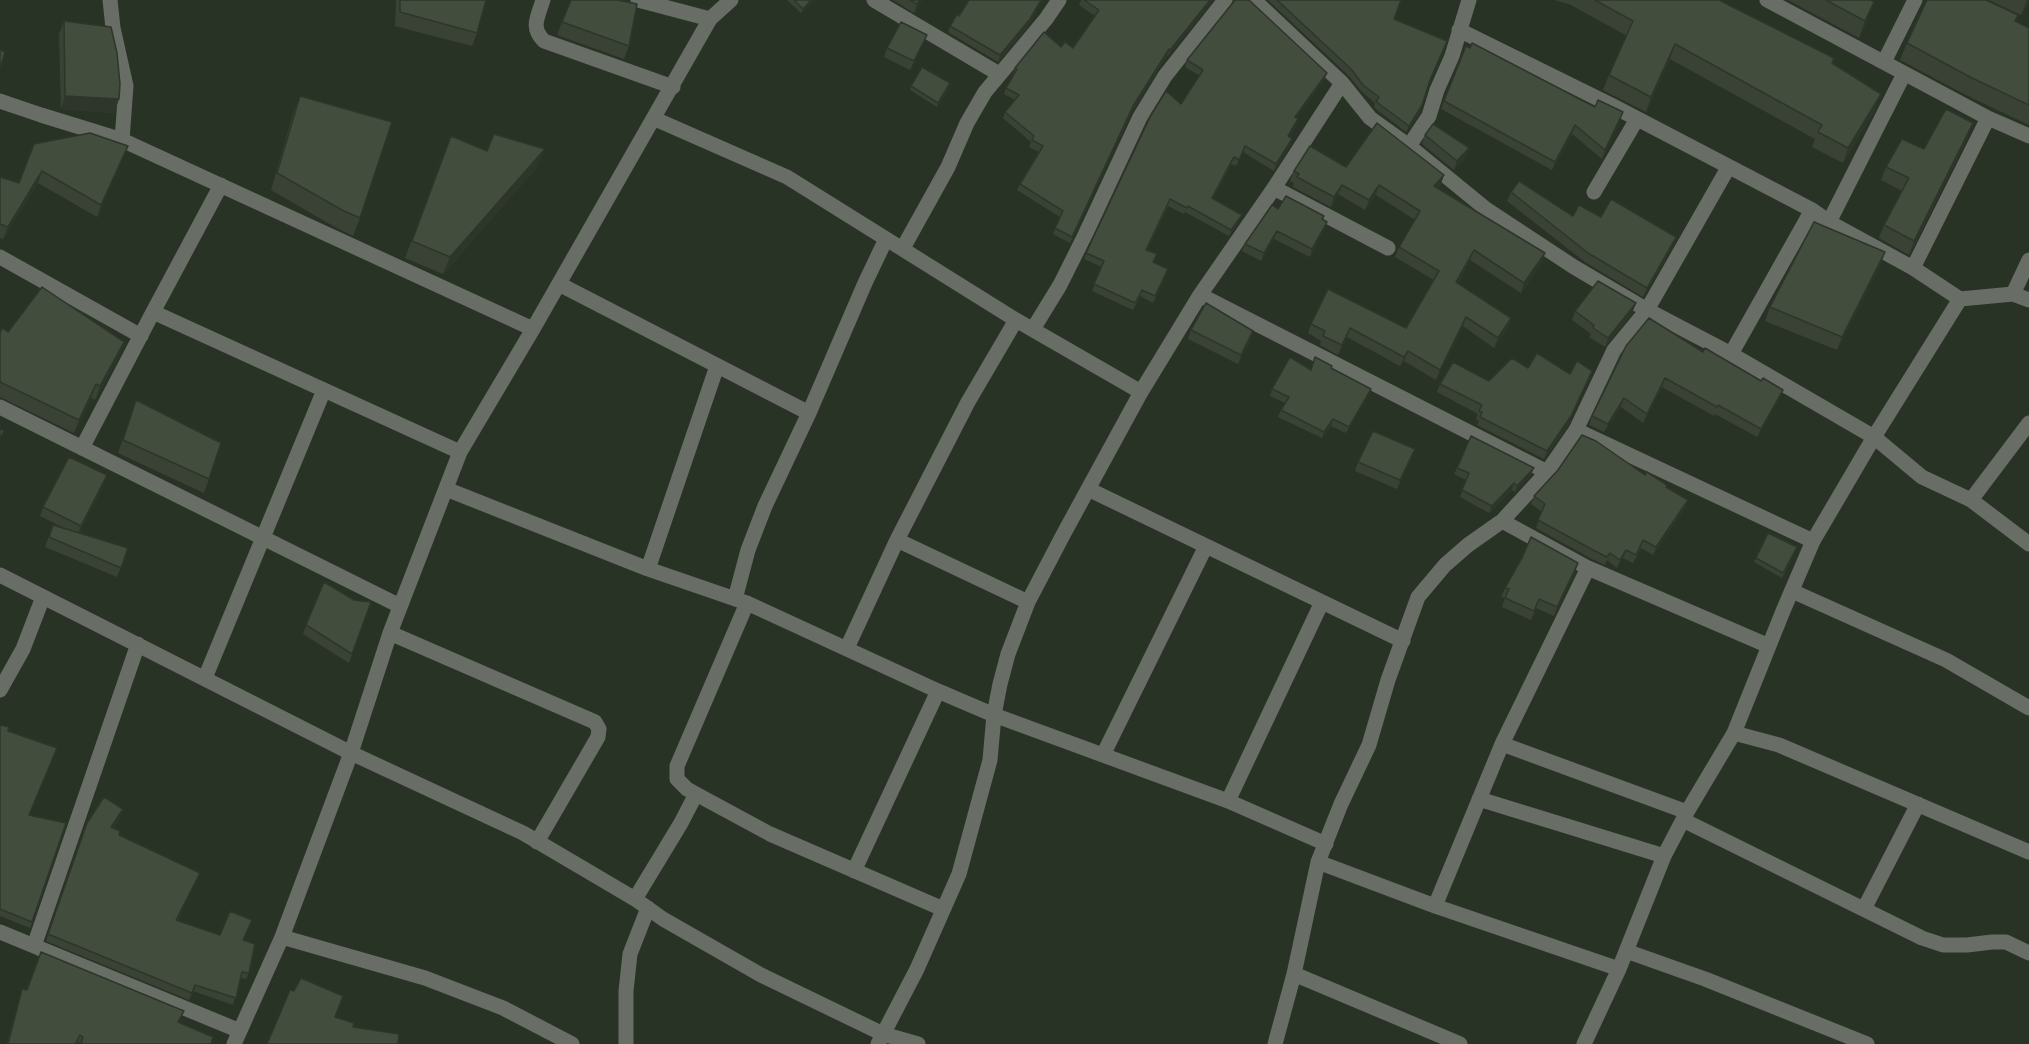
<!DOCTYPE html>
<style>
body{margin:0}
canvas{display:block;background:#293325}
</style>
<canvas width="2029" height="1044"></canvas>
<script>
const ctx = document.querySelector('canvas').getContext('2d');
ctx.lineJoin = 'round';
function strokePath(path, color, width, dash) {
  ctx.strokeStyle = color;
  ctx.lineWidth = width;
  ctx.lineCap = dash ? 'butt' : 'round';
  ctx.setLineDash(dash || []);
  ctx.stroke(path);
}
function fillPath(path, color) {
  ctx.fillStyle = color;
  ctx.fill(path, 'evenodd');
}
strokePath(new Path2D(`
 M110,0L113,28L126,86L122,140
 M543,0C538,17 530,27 544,41L673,87
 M638,0L710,19
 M874,0L999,74
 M1254,0L1342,83L1370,118L1409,146L1486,209L1574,267L1647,310L1731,354L1874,437L1922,477L1971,500L2029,544
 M1767,0L1988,118L2029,136
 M1459,30L1611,105L1812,210L1829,222L1913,268L1960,299L2013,294L2029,300
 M1884,62L1915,0
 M0,101L41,115L122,140L533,329
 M655,119L787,177L1016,320L1141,392
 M1409,146L1429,116L1437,90L1452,56L1469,0
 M221,185L153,312L460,452
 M1274,188L1388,248
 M1594,192L1637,119
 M1829,222L1904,74
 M903,248L948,167L967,123L985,92L1046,19L1059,0
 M0,257L141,336
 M1913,268L1988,118
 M559,284L809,413
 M2013,294L2029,260
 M1200,295L1547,472
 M1033,329L1060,285L1085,235L1140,117L1165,76L1225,0
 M1731,354L1812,210
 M0,407L400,606
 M1576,430L1813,541
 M82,448L153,312
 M446,489L648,569L747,603L938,691L994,715L1228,801L1326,844
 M1088,489L1403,641
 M1971,500L2029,423
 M1502,521L1588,568L1769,646
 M897,540L1028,602
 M648,569L717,366
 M0,575L351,753L523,833L635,899L663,919L761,975L883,1034L918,1044
 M1792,591L1946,660L2029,708
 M735,599L748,550L765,506L809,413L865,283L886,239
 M390,633L595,722L599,729L598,737L537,842
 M847,648L897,540L968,402L1016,320
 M205,678L324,390
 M0,690L23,649L43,597
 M1734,733L1779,745L2029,852
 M1502,744L1687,812
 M1103,755L1206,546
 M696,794L687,789L677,779V766L747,603
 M1479,799L1664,856
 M1228,801L1322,602
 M1683,820L1922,938L1943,945H1967L1992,942H2006L2029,953
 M1318,862L1435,906L1619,969
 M854,871L938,691
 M635,899L681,823L696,794L770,834L943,909
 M1435,906L1502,744L1588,568
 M1864,909L1918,804
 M0,932L240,1031
 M282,937L425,978L503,1008L572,1044
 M34,946L138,644
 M1626,951L1705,979L1867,1044
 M1294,974L1460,1044
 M234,1044L282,937L351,753L390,633L460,452L533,329L710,19L731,0
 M626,1044V991L630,954L648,908
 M878,1044L917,969L959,874L990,760L994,715L1000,684L1008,654L1028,602L1063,535L1141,392L1200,295L1274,188L1342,83
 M1275,1044L1294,974L1318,862L1341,804L1369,745L1388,680L1418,597L1445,565L1468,545L1502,521L1547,472L1576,430L1614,350L1647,310L1728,168
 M1584,1044L1619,969L1664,856L1687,812L1734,733L1783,611L1813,541L1874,437L1960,299`), '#686d66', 15);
fillPath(new Path2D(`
 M396,0H486L477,33L472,46L395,26Z
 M787,0H814L801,13Z
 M893,0H922L914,13Z
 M1081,0H1213L1168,56L1167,55L1131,113L1070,243L1053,234L1060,217L1017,190L1020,184L1039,152L1029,147L1031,142L1003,118L1005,112L1015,100L1004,94L1006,88L1014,75L1013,74L1015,68L1061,47L1073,48L1095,16L1079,5Z
 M1233,0H1249L1324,80L1296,118L1298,119L1296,126L1289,137L1292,139L1290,145L1274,171L1243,152L1236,166L1231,164L1229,168L1213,198L1239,221L1229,236L1185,212L1184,214L1168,206L1147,250L1153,263L1166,275L1153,303L1140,296L1133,310L1092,291L1102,267L1084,259L1086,253L1200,76L1185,67L1187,60L1233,2Z
 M1268,0H1401L1394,19L1429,83L1420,112L1406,132L1376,109L1374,107L1375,103L1361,91L1349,76Z
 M1555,0H1719L1834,58L1833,63L1875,109L1843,163L1812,147L1815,139L1670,59L1646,112L1603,90L1609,75L1627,36L1571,5Z
 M1788,0H1871L1868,19L1859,38Z
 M1989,0H2029V2L2021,15Z
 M1040,4L1028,26L998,62L948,32L950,26L959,16Z
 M64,21L119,99L114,113L61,109L59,34Z
 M562,22L629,46L624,59L557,35Z
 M2016,22L2029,28V125L1966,95L1900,60L1907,43Z
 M927,35L923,44L910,70L884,57L887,48Z
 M1466,46L1620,121L1602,159L1572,134L1552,170L1441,109Z
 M950,83L949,88L937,107L910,90L911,86Z
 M300,96L360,218L353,236L335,227L271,190L293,114Z
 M1425,135L1469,148L1466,157L1454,170L1422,144Z
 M451,136L487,151L538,166L443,274L405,258Z
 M1968,136L1909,255L1879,238L1884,225L1902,191L1881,180L1886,167L1924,149Z
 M34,144L128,146L123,158L97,217L38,183L3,239L0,238V177L19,183Z
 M1346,167L1441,184L1438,188L1542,262L1521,293L1470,260L1458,283L1511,318L1508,327L1494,348L1463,326L1436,380L1404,361L1400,366L1347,337L1338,355L1320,345L1321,341L1308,333L1311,324L1406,328L1434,280L1395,257L1399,247L1415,220L1376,195L1365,210L1338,194L1331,207L1293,187L1294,183L1290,181L1294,171Z
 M1511,192L1573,216L1601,217L1676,237L1673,245L1643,297L1585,262L1507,201Z
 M1278,209L1324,216L1323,220L1327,222L1324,229L1310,257L1274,239L1261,261L1242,251L1245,244Z
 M1885,252L1880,266L1837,350L1765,321L1770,307Z
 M1636,303L1632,313L1605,347L1589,337L1591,334L1572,320L1575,311Z
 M1191,330L1253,331L1250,341L1238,364L1188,339Z
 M8,332L119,356L95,400L91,398L74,433L0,397V333Z
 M1626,346L1779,399L1757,437L1715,414L1714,416L1662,387L1643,423L1621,407L1604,432L1589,425L1592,416Z
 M1528,368L1570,374L1592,371L1568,425L1544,459L1477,425L1479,421L1476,419L1478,414L1437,392L1440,384L1489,381Z
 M1331,369L1371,389L1368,396L1346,433L1331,426L1322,438L1278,417L1281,410L1285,403L1270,396L1272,389L1311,370Z
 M136,400L209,479L204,493L118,453Z
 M1412,458L1397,489L1355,471L1358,462Z
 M1457,468L1531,475L1515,492L1512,490L1489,513L1460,497L1466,480L1454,474Z
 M1645,475L1688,500L1685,508L1653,555L1641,548L1633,563L1623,558L1617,568L1607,560L1605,565L1592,559L1536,528L1542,512L1531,504L1534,496Z
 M104,484L79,532L128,548L117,577L45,547L53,525L62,527L40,516L43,507Z
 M1795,552L1782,578L1754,562L1756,558Z
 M1578,563L1575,572L1554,616L1536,608L1531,620L1502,607L1505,598L1501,597L1505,588Z
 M324,582L354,600L371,602L349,663L303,634Z
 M0,725L8,731L29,815L66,823L30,928L0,916Z
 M123,809L121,815L113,828L119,835L200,873L177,921L220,935L244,941L249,973L246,979L241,978L233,1005L193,991L189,1000L46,941L87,823Z
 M22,989L179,1023L211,1044H81V1043L78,1042L76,1044H7Z`), '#394235');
fillPath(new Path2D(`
 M811,0H814L801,13L803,9Z
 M920,0H922L914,13L917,4Z
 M1042,0L1028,26L998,62L1000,55Z
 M1210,0H1213L1168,56L1170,50Z
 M2027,0H2029V2L2021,15Z
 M1874,2L1868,19L1859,38L1865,21Z
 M1675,44L1670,59L1646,112L1651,97Z
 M1169,49L1167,55L1131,113L1070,243L1133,106Z
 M1327,73L1324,80L1292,124L1295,117Z
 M950,83L949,88L937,107L938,103Z
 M1881,94L1875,109L1843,163L1848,148Z
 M65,96L119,99L114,113L61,109Z
 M1422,105L1420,112L1406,132L1409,126Z
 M1623,112L1620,121L1602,159L1605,150Z
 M1298,119L1296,126L1286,143L1288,136Z
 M1973,123L1968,136L1909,255L1914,241Z
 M1575,125L1572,134L1552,170L1555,162Z
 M1292,139L1290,145L1274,171L1276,164Z
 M128,146L123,158L97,217L101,205Z
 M1469,148L1466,157L1454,170L1457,161Z
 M545,149L538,166L443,274L450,257Z
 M42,171L38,183L3,239L8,227Z
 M1444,175L1441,184L1431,195L1434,186Z
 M1342,185L1338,194L1331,207L1334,197Z
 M1379,185L1376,195L1365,210L1369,200Z
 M1242,215L1239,221L1229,236L1231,230Z
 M1327,222L1324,229L1310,257L1312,249Z
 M1277,231L1274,239L1261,261L1264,253Z
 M1676,237L1673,245L1643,297L1647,288Z
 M1474,250L1470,260L1453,292L1456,282Z
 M1885,252L1880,266L1837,350L1842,337Z
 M1545,253L1542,262L1521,293L1524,283Z
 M1636,303L1632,313L1605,347L1608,338Z
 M1466,317L1463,326L1436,380L1440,370Z
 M1511,318L1508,327L1494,348L1498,338Z
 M1350,328L1347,337L1338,355L1342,345Z
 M1253,331L1250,341L1238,364L1241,355Z
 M124,342L119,356L95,400L100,386Z
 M1408,351L1404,361L1400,366L1404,357Z
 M1592,371L1568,425L1544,459L1547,451Z
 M1665,378L1662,387L1643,423L1647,414Z
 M96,384L91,398L74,433L79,420Z
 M1371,389L1368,396L1346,433L1349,427Z
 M1783,390L1779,399L1757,437L1761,429Z
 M1624,398L1621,407L1604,432L1608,424Z
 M1333,419L1331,426L1322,438L1324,432Z
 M1415,449L1412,458L1397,489L1400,480Z
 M1534,468L1531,475L1515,492L1517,486Z
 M107,475L104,484L77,535L81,526Z
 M1514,483L1512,490L1489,513L1492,506Z
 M1688,500L1685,508L1653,555L1656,547Z
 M1626,550L1623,558L1617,568L1620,560Z
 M1578,563L1575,572L1554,616L1557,607Z
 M123,809L121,815L109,834L111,827Z
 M200,873L198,879L173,927L176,920Z`), '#2e362b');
const building = new Path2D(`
 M400,0H486L477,33L400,12Z
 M571,0H618L637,4L629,46L562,22Z
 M794,0H811L803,9Z
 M910,0H920L917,4Z
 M969,0H1041L1030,19L1000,55L950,26L957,14L959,16Z
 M1084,0H1210L1170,50L1169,49L1133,106L1072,237L1055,228L1063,211L1020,184L1043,146L1032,140L1034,136L1005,112L1019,95L1006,88L1017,69L1015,68L1044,32L1061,47L1065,42L1073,48L1099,10Z
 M1235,0H1249L1327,73L1295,117L1298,119L1288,136L1292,139L1276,164L1245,146L1239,160L1234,157L1231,162L1212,198L1242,215L1231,230L1188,206L1187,208L1170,199L1146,250L1157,254L1153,262L1168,269L1155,296L1142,290L1135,303L1094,284L1104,261L1086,253L1151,115L1166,91L1181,104L1203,70L1187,60Z
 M1277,0H1401L1394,19L1447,41L1430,80L1422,105L1409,126L1378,103L1376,101L1379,97L1363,85L1351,69Z
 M1595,0H1719L1834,58L1832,63L1881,94L1848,148L1818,132L1822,125L1675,44L1651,97L1609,75L1633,21Z
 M1826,0H1871L1874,2L1865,21Z
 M1927,0H1986L2018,15L2015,21L2029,28V105L1972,78L1907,43Z
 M64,21L111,27L117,53L120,84L119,99L65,96Z
 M901,22L927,35L914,61L887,48Z
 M1472,43L1595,107L1598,100L1623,112L1605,150L1575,125L1555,162L1444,101L1466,46L1470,48Z
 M0,50L5,52L0,69Z
 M922,67L950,83L938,103L911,86Z
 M300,96L392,122L360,218L342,210L277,173Z
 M1946,109L1973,123L1914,241L1884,225L1909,178L1886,167L1902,139L1924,149Z
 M1377,123L1444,175L1434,186L1545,253L1524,283L1474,250L1456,282L1511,318L1498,338L1466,317L1440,370L1408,351L1404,357L1350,328L1342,345L1323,336L1325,331L1311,324L1328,289L1406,328L1439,271L1399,247L1420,211L1379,185L1369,200L1342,185L1334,197L1297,177L1299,174L1294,171L1310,146L1346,167Z
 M1433,124L1469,148L1457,161L1425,135Z
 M90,133L128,146L101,205L42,171L8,227L0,224V177L19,183L34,144Z
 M494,134L545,149L450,257L412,241L451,136L487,151Z
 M1519,181L1573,216L1579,205L1601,217L1611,199L1676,237L1647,288L1588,253L1511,192Z
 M1286,196L1324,216L1322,219L1327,222L1312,249L1277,231L1264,253L1245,244L1272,205L1278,209Z
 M1814,222L1885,252L1842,337L1770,307Z
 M1598,281L1636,303L1608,338L1593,328L1594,325L1575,311Z
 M42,287L124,342L100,386L96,384L79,420L0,382V333L2,328L8,332Z
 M1206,303L1253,331L1241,355L1191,330Z
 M1649,318L1703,352L1705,348L1761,381L1763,378L1783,390L1761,429L1718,405L1717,407L1665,378L1647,414L1624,398L1608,424L1592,416L1626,346Z
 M1537,353L1570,374L1577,361L1592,371L1571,416L1547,451L1480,417L1482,412L1479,411L1482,405L1440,384L1453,362L1489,381L1512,358L1528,368Z
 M1290,357L1311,370L1315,357L1332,366L1331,368L1371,389L1349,427L1333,419L1324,432L1281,410L1289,397L1272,389Z
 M136,400L221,443L209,479L123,440Z
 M0,429L4,431L0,439Z
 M1373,431L1415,449L1400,480L1358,462Z
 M1582,435L1596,441L1645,475L1647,472L1667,485L1666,487L1688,500L1656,547L1643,540L1636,555L1626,550L1620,560L1610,553L1607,557L1595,551L1538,520L1545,504L1534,496L1558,470Z
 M1471,436L1534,468L1517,486L1514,483L1492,506L1462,490L1469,473L1457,468Z
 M69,457L107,475L81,526L43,507Z
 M53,525L128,548L121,568L49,537Z
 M1768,533L1797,547L1783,573L1756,558Z
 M1531,537L1578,563L1557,607L1539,599L1534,611L1505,598L1509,589L1505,588L1522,558Z
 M324,582L354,600L371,602L352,654L306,625Z
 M0,725L9,727L8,731L57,748L29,815L66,823L32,922L0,909Z
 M104,797L123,809L111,827L120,831L119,835L200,873L176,920L220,935L230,911L252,920L243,940L255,944L249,973L242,972L236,998L195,985L192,993L48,934L87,823Z
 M41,952L184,1011L178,1022L213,1037L211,1044H81L83,1037L80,1035L75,1044H8L22,989L27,990Z
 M301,978L343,996L335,1017L354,1023L353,1027L399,1034L398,1044H267L290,990L294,991Z`);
fillPath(building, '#424d3e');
strokePath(building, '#2e362b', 1.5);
</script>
